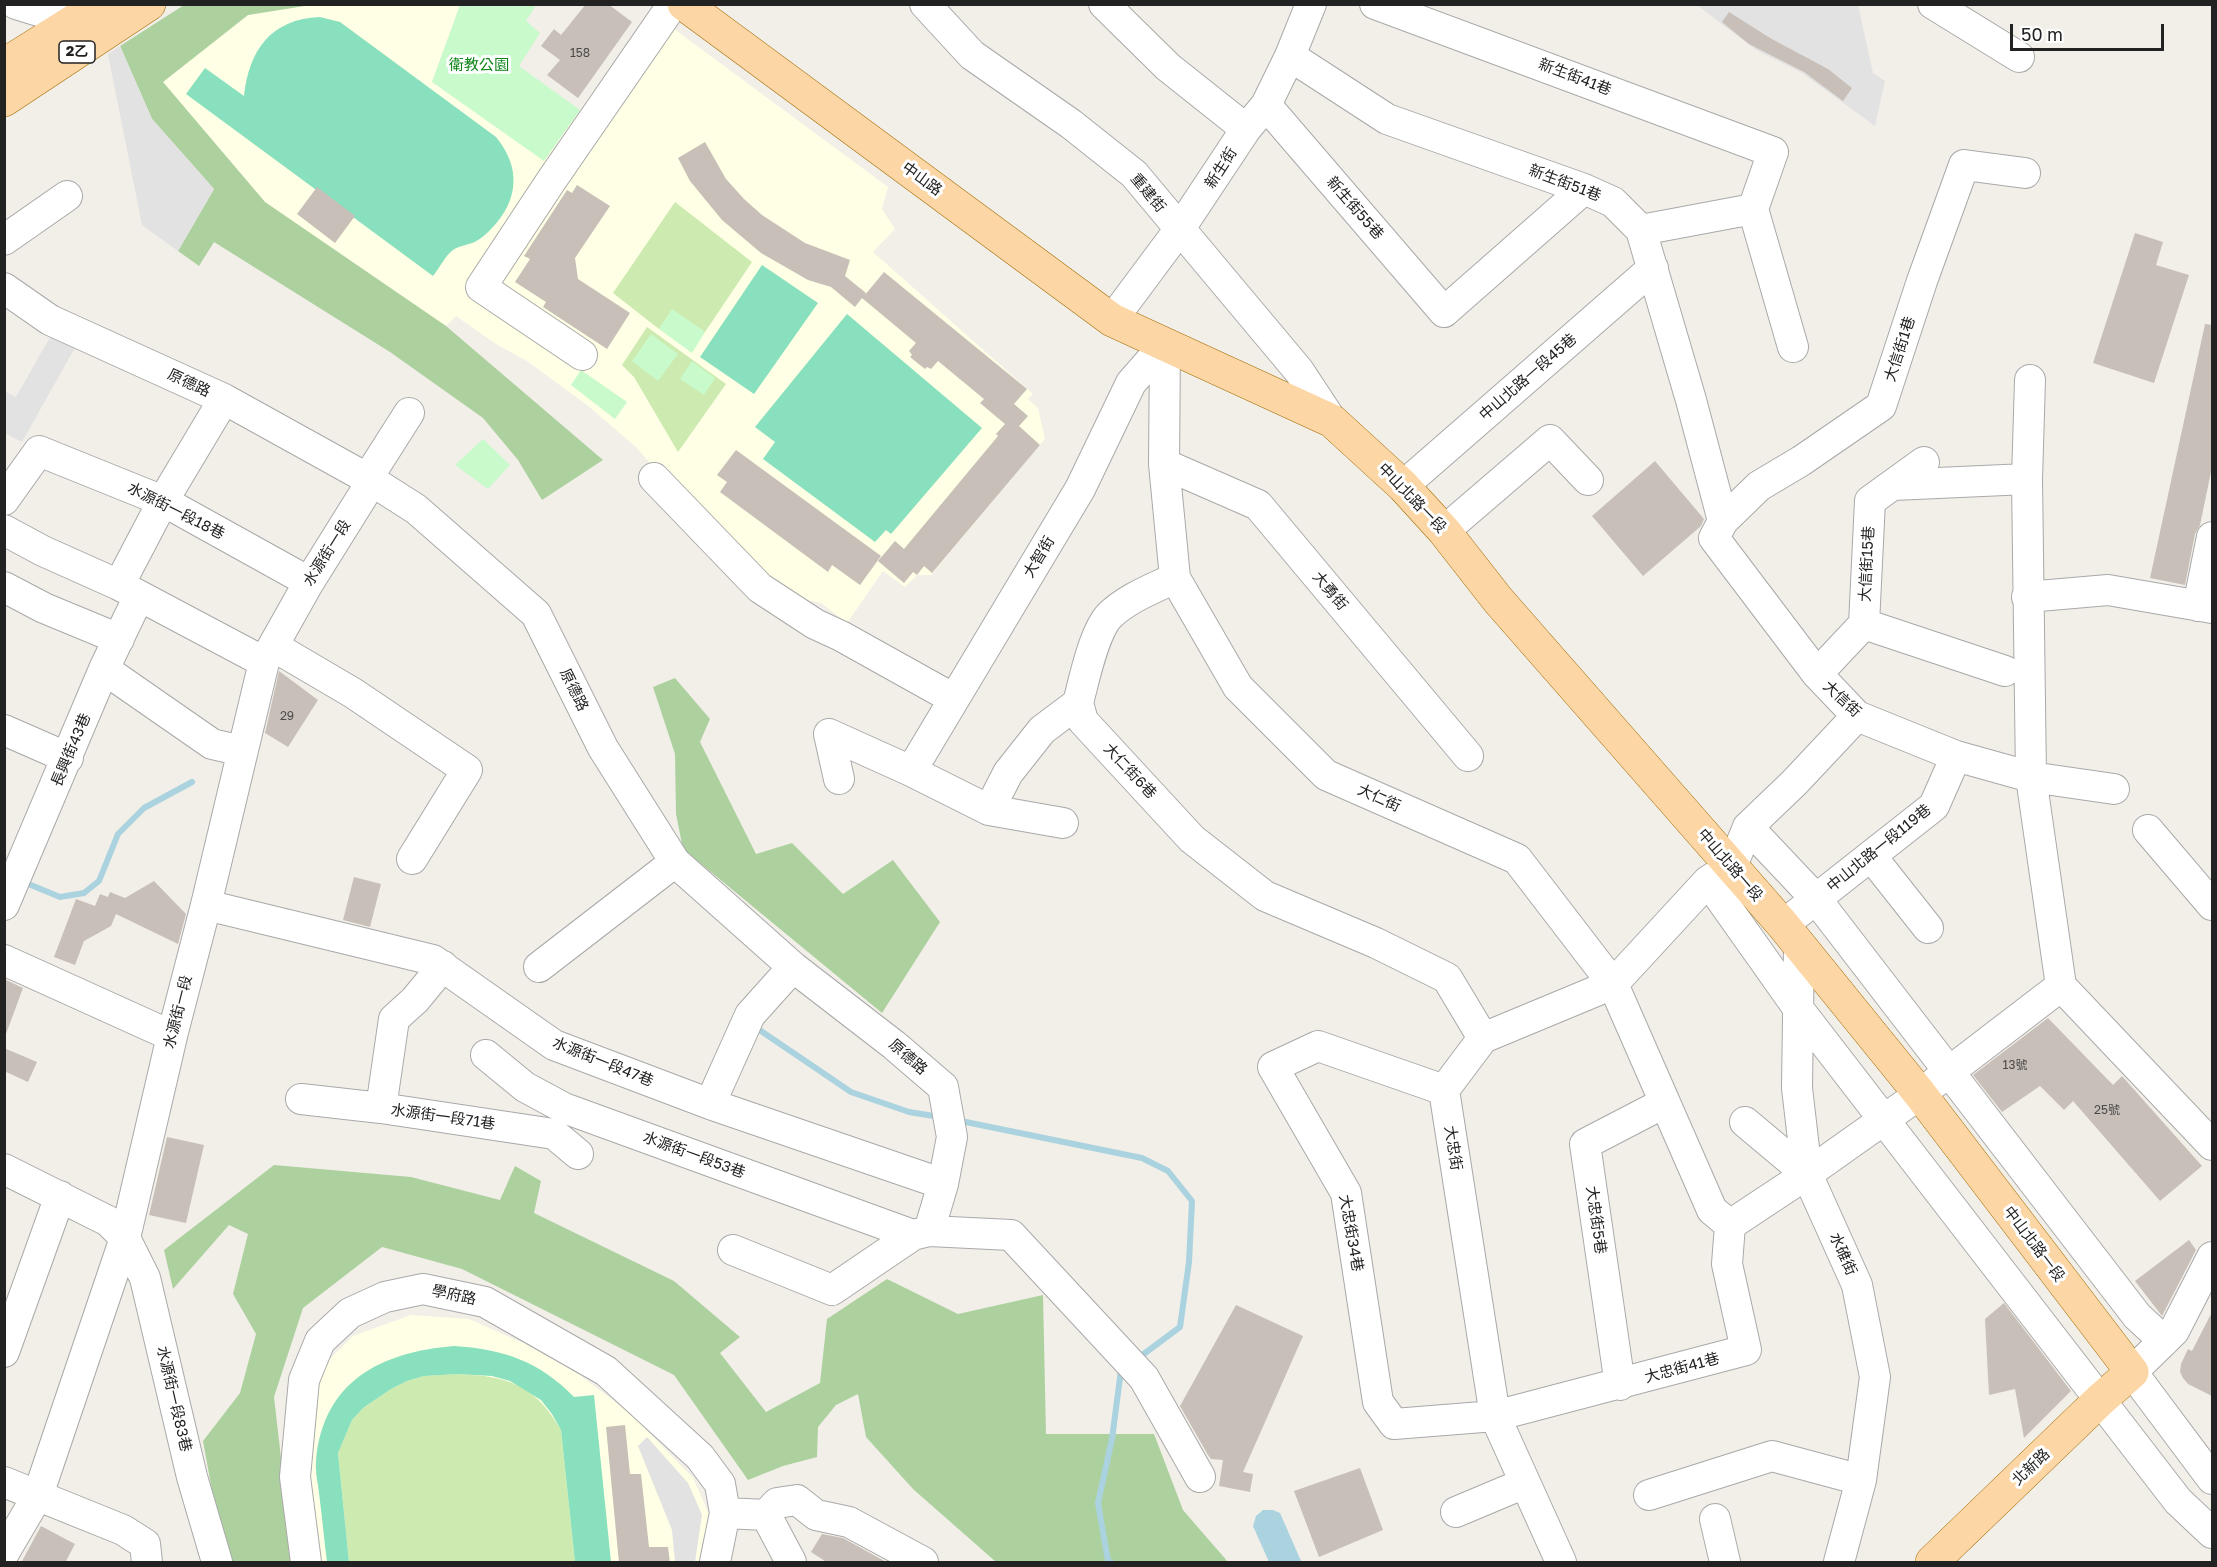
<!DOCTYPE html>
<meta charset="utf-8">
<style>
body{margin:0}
#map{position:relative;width:2217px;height:1567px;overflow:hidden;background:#f2efe9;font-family:"Golos Text",sans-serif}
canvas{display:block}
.frame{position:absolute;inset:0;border:6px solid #222;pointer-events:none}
.scale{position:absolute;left:2010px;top:24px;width:154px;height:27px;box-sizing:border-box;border:3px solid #222;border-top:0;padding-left:8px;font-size:18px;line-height:21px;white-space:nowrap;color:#222;-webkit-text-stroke:4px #fff;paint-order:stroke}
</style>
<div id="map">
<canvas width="2217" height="1567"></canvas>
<div class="frame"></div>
<div class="scale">50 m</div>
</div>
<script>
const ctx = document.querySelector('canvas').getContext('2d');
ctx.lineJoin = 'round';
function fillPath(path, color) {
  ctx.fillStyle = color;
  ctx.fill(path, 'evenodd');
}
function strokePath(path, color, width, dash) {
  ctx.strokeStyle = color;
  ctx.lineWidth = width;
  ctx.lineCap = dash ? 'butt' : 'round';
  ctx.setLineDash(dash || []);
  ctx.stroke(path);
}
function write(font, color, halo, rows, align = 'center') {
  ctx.font = font + ' "Golos Text","Noto Sans TC",sans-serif';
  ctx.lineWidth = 6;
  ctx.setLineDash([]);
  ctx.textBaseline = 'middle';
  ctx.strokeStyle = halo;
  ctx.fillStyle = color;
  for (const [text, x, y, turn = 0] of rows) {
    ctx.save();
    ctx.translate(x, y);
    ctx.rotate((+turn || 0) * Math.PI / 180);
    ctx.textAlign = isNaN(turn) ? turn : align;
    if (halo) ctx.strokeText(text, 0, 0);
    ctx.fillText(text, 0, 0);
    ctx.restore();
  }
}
fillPath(new Path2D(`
 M311,5H460L432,82L544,160L639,28L670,26L888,187L882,209L895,229L873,252L1033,394L1028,399L1038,408L1045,439L931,575H917L905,587L883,571L847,623L821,603L798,598L732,545L682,500L636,447L587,405L527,361L496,344L456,316L446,326L265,202L163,82L248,15Z
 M411,1315L469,1319L525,1344L580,1375L632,1415L693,1478L709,1514L701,1562H316L305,1461L315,1395L326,1363L353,1336Z`), '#ffffe5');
fillPath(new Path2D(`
 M675,202L752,262L705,332L672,310L659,329L613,293Z
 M647,327L726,384L678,452L634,377L622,365Z
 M458,1374C508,1376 535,1385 561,1430L575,1562H349L338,1453L352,1420L363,1408L391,1389L407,1381L424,1376Z`), '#cdebb0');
fillPath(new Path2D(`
 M184,5H311L248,15L163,82L265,202L446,326L603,460L542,500L518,460L483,418L390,352L214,242L199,266L178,251L214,189L152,119L120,46Z
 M675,678L710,719L700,742L756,854L792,843L843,894L893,860L940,922L882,1013L683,849L676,814L675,754L653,687Z
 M274,1165L411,1177L500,1200L515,1166L541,1181L534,1213L674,1281L740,1337L720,1353L766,1412L820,1383L827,1319L887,1279L958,1314L1043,1295L1046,1434H1154L1183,1510L1228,1562H996L913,1489L866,1437L858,1394L836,1405L818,1427L817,1457L783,1466L748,1480L674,1375L462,1269L382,1247L303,1308L274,1397L293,1562H225L203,1441L240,1393L256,1334L233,1294L248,1234L229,1225L173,1289L164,1250Z`), '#add19e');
fillPath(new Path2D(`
 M460,5H536L526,21L540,33L519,66L580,110L544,161L432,82Z
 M672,309L705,332L692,353L659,329Z
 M651,334L678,354L658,381L632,361Z
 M692,361L715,378L704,395L680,379Z
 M581,370L627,402L615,419L571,385Z
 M483,439L510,465L488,489L455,465Z`), '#c8facc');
fillPath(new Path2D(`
 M320,17L340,22L496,137C521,167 519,200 492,228C488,232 483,237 478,240C471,245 460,245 453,250C445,256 439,269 433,276L186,94L205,68L244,96C249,50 271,19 320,17Z
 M762,265L818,303L754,394L700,357Z
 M847,314L982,428L891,534L886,530L875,542L763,459L775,442L755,427Z
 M454,1346C503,1349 539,1361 574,1397L594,1395L611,1562H575L561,1430L552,1414L541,1400L510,1381L492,1376L458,1374L424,1376L407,1381L391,1389L363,1408L352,1420L338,1453L349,1562H327C324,1539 322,1516 319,1493C318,1483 315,1472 316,1461C323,1381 381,1352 454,1346Z`), '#88e0be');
fillPath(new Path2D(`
 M1697,5H1858L1873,73L1885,81L1875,126L1802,73L1756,50Z
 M120,46L152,119L214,189L178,251L142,225L108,54Z
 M53,332L77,344L22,442L5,433L4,391L16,397Z
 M647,1437L688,1483L702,1515L695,1562H675L672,1530L638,1446Z`), '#e2e2e2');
fillPath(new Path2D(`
 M1263,1510H1273L1280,1513L1301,1561L1269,1562L1253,1526L1256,1516Z`), '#aad3df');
strokePath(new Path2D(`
 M26,883L60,897L84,893L99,881L118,834L144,808L192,782
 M761,1031L851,1092L909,1112L940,1117
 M956,1120L1142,1158L1168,1171L1192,1201L1189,1262L1180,1327L1137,1359
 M1111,1562L1108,1561L1098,1503L1112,1439L1121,1370L1123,1368`), '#aad3df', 6);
fillPath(new Path2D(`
 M586,4H608L632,22L578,98L547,75L560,60L541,46L554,29L561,35Z
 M1729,12L1770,38L1828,69L1852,88L1843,101L1804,72L1749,44L1722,22Z
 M705,142L726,179L744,199L762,215L805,243L850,260L845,276L866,293L864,296L884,272L1027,389L1014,404L1028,416L1019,426L1040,445L932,573L924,566L917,575L913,572L904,583L878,561L895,541L904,549L998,436L996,434L1005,424L980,403L984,399L938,361L931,369L927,367L925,369L910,357L912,355L909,351L916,343L862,298L855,307L831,287L808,280L761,253L722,220L690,181L678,158Z
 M577,185L610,206L575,258L578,279L630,313L607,349L543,307L546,302L515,282L530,259L524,256L567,190L572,193Z
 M317,187L355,216L335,243L297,214Z
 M2135,233L2163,242L2156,265L2189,275L2154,383L2093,363Z
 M2205,324L2212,325V467L2200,525L2195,534L2185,585L2150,578Z
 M736,450L881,556L860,585L832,565L828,572L720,492L727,482L717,475Z
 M1655,461L1704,519L1701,526L1643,576L1592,516Z
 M279,671L318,700L288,747L265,733Z
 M354,877L381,884L370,927L343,920Z
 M154,881L186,914L178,944L116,914L111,926L84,941L75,965L54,957L76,899L95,906L100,894L108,897L110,892L125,898Z
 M4,979L23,988L6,1034L4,1033Z
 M2048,1018L2113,1085L2122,1076L2202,1166L2160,1201L2073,1101L2064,1110L2040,1086L2002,1112L1973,1075Z
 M4,1048L37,1062L28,1082L4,1071Z
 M167,1137L204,1145L186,1223L149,1215Z
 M2189,1240L2196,1250L2162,1316L2135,1281Z
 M2004,1303L2071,1391L2024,1438L2015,1389L1989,1395L1985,1319Z
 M1236,1305L1303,1336L1243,1472L1253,1474L1250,1492L1219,1486L1223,1460L1211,1459L1208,1455L1180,1406Z
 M2212,1312V1396L2188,1384L2183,1378L2180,1372L2181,1364L2188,1349L2192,1351Z
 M625,1425L630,1474H641L649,1547H668L670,1563H619L606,1427Z
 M1360,1468L1383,1530L1319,1557L1294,1491Z
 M41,1526L75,1544L65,1563H21Z
 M822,1534L843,1538L888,1563H828L811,1552Z`), '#c7bfb8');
const minor = new Path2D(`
 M16,4L74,22
 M925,4L972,55L1071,124L1134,174L1299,371L1332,421
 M1104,4L1168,67L1246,129
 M1375,4L1773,152L1753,209L1641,230
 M1933,4L2019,57
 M1290,56L1387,119L1584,189L1613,202L1641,230L1691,400L1723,521L1714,538L1817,674L1857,716L1956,756L2031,777L2061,986L1920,1094L1807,1174L1730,1225
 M1266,105L1444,312L1584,189
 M1753,209L1793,347
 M4,240L67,196
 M4,288L50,320L224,399L372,481L416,509L536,614L603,748L675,862L793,967L894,1045L943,1087L952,1137L943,1184L929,1231L913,1235L832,1290L733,1250
 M1112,320L1179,230L1246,129L1266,105L1290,56L1311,4
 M1165,344L1164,464L1175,578L1238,687L1326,775L1517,859L1613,984L1712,1210L1730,1225
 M582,355L481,287L551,181L673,4
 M2030,380L2027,479L2031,777L2114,789
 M224,399L163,501L119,585L264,662
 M1164,464L1258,505L1468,756
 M654,478L760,588L815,624L841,636L954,699
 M367,479L409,413
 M1893,485L2027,479
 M1403,486L1653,268
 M4,500L39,451L163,501L309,582
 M1723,521L1759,486L1801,461L1881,406L1922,281L1964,165L2025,173
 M4,530L43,551L119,585
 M1444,531L1550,440L1588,480
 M4,587L44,608L119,639
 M2027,597L2108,590L2212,608
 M2198,606L2212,537
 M1864,624L2005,671
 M273,646L353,693L467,770L412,859
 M104,669L212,744L242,751
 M1817,674L1864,624L1870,501L1924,462
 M1078,703C1084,680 1094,631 1110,615C1128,598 1152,589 1175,578
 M4,730L68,758
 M829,734L911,771L989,810
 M829,734L839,779
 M911,771L1080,489L1131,383L1165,344
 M1063,823L989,810L1008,773L1042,730L1078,703L1083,721L1192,839L1265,896L1376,943L1447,978L1483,1038
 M1748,827L1816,899L2137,1316L2164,1341
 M2148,830L2212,905
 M1871,856L1928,928
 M1708,881L1800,1011L2178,1501L2212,1533
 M4,905L104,669L139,596
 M206,905L433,960L554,1045L710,1104L943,1184
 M1783,925L1934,806L1956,756
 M1799,946L1797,1088L1807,1174L1857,1285L1875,1377L1861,1480L1839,1562
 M4,960L172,1036
 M539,967L675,862
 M2061,986L2212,1145
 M486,1055L525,1087L564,1108L913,1235
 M1444,1090L1318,1046L1273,1067L1346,1193L1378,1402L1394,1424L1495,1416L1746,1350L1727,1264L1730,1225
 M301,1099L381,1108L554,1134L578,1154
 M710,1104L750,1015L793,967
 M381,1108L394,1019L415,1000L443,966
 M1745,1122L1807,1174
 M4,1169L108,1221L125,1238L145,1278L192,1477L217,1562
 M929,1231L1011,1235L1144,1378L1200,1477
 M2212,1257L2174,1331L2132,1372L2212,1479
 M4,1352L60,1196
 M1620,1385L1585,1144L1664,1103
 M4,1482L123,1530L145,1544L147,1562
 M1649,1495L1772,1456L1861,1480
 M1456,1512L1525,1483
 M725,1513L766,1515L777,1503L797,1500L816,1515L849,1522L923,1562
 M766,1515L791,1562
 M1715,1519L1725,1562
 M4,1553L38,1495L125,1238L172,1036L206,905L264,662L309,582L372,481
 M306,1562L295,1477L304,1380L320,1341L350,1313L385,1297L423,1289L485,1302L606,1371L700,1457L720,1484L725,1513L715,1562
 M1561,1562L1495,1416L1444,1090L1483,1038L1613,984L1708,881L1732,866L1748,827L1794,783L1857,716`);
const major = new Path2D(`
 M684,4L1112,320L1332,421L1403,486L1444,531L1498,600L1783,925L1920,1094L2132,1372L2100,1400L1932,1562
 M4,65L101,4
 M4,100L149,4`);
strokePath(minor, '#a9a9a9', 32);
strokePath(major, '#a06b00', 34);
strokePath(minor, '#fff', 30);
strokePath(major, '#fcd6a4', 33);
write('12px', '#4b4948', null, [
 ["158",580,53],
 ["29",287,716],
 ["13號",2015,1065],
 ["25號",2107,1110]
]);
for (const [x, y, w] of [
 [77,52,36]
]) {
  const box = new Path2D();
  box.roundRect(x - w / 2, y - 11, w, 22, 4.5);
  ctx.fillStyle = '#fff';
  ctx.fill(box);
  strokePath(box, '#222', 1.5);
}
write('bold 14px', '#222', null, [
 ["2乙",77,52]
]);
write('15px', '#0c8416', '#fff', [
 ["衛教公園",479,65]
]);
write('15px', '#222', '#fff', [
 ["新生街41巷",1575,77,21],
 ["新生街",1221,168,-57],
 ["中山路",922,179,36],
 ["新生街51巷",1565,183,21],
 ["重建街",1148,193,50],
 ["新生街55巷",1355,208,49],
 ["大信街1巷",1900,349,-72],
 ["中山北路一段45巷",1528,377,-41],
 ["原德路",189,383,25],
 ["中山北路一段",1412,498,46],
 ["水源街一段18巷",176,511,27],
 ["水源街一段",327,553,-58],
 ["大智街",1039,557,-59],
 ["大信街15巷",1867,564,-87],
 ["大勇街",1330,591,50],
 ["原德路",574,690,64],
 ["大信街",1842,699,43],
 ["長興街43巷",71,750,-67],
 ["大仁街6巷",1130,771,47],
 ["大仁街",1379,798,24],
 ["中山北路一段119巷",1879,848,-39],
 ["中山北路一段",1730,865,49],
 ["水源街一段",178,1012,-76],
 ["原德路",908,1057,41],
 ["水源街一段47巷",603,1062,22],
 ["水源街一段71巷",443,1117,8],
 ["大忠街",1453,1148,81],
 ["水源街一段53巷",694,1155,20],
 ["大忠街5巷",1596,1220,82],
 ["大忠街34巷",1351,1233,80],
 ["中山北路一段",2034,1244,53],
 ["水碓街",1843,1254,66],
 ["學府路",454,1295,12],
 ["大忠街41巷",1682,1368,-15],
 ["水源街一段83巷",174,1399,77],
 ["北新路",2031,1467,-44]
]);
</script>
